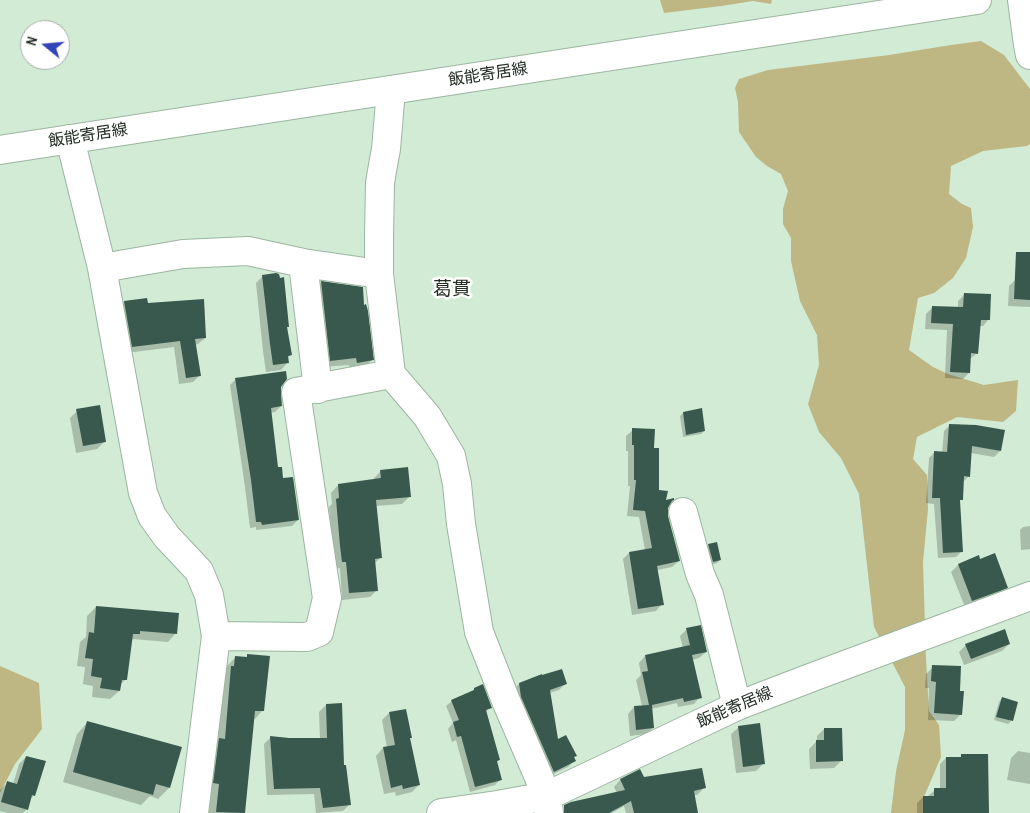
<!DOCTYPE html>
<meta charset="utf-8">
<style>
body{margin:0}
#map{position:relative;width:1030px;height:813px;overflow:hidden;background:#d1ebd4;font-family:"Archivo Narrow",sans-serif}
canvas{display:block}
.north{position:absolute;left:20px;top:20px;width:50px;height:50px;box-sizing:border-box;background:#fff;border:1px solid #a7aba7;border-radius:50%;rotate:287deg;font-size:14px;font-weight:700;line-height:20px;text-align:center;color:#232d24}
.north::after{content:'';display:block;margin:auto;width:18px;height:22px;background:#3246b8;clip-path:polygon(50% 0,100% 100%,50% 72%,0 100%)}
</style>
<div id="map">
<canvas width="1030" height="813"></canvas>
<div class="north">N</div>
</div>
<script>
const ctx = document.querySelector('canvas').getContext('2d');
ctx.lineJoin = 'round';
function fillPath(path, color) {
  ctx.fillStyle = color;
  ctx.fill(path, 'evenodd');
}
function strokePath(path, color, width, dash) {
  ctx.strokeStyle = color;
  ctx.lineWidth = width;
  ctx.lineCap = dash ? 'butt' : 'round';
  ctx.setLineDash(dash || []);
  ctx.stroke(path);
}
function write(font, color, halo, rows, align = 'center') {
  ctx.font = font + ' "Archivo Narrow","Noto Sans JP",sans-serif';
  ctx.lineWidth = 5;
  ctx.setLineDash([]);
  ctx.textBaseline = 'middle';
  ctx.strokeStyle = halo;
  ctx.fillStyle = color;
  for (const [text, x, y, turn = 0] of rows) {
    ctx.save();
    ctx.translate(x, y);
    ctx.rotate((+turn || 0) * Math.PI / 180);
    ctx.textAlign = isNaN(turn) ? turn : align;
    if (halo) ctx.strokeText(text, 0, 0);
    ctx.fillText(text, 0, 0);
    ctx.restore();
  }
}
fillPath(new Path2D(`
 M660,0H772L771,4L753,1L721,6L664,13Z
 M981,41L1004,55L1030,89V144L1027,146L983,151L951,166L949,194L962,204L971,208L973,227L966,258L953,278L934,293L918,298L909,350L933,367L948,374L984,385L1018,380L1016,411L1003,422L957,417L917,437L913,459L927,475L928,509L923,562L926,659L929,711L939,725L941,757L923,799L925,813H891L896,771L905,730V687L874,627L859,494L841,458L819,432L808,404L819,365L817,335L800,301L791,261V238L783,224V209L788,191L781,174L767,166L756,157L739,132L738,102L735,88L739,79L768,70L889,55L951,45Z
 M0,666L39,683L42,729L15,764L0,793Z`), '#beb784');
fillPath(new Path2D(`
 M263,276L288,326L286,328L291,355L287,358L288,362L281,370L266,372L263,351L256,283Z
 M1016,279L1030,280V307L1008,306L1009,286Z
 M321,283L363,306L372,360L365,367L350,370L349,365L324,367L314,290Z
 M964,295L989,319L983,326H979L977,353L970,359L969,373L963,379L945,378L947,330L925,329L926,314L932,308H958V301Z
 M124,302L205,338L198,344L195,345L200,375L193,382L179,384L174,347L126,353L118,309Z
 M236,379L280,386L281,406L275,412L270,413L277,469L298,520L292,526L256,530V527L250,528L245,487L230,385Z
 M77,411L104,442L97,449L76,453L70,418Z
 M683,413L704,431L701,434L683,437L680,416Z
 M950,425L1000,451L994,457L971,453L969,476L963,482L961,499L959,502L962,551L956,557L938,558L934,504L926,503L929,458L935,452L942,453L944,431Z
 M633,430L653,449L658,491L665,502L667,507V516L679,561L672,567L657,570L662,604L656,611L632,615L623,559L629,553L645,550L639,517L627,516L630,486H628V451H626V436Z
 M381,471L409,497L402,504L375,506L380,558L374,564L377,590L370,597L342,600L340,568L335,569L333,554L329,507L332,504L331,493L338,485L374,481V478Z
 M1030,526V549L1021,550L1020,530L1023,527Z
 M709,545L720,560L717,563L710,565L705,548Z
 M978,557L1006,587L999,594L965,607L951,572L958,565Z
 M96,607L176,633L168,642L133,639L131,641L125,680L120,685L119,691L110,699L92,697L93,686L83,684L85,667L77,666L80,642L86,637L87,616Z
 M687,629L706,652L699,658L692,660L700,697L694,704L678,707L677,703L651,709L653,728L646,734L630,736L628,714L634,707L642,706L636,680L641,675L639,663L645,656L683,648L680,636Z
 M1009,644L1002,651L964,665L959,652L966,645Z
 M248,656L263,710L255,719H253L244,813H209L211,792L206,791L211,748L218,741L223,676L226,672L227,666L235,658H245Z
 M933,667L961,714L954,721L928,720L929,688H925L926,674Z
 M566,683L559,690L549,693L557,741L574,761L568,767L547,777L513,690L519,684Z
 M474,689L490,707L486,712L498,760L496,762L500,780L495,785L470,792L456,740L452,742L448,729L453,723L446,706L452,701L471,693Z
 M1002,698L1011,721L1008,724L994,720L999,702Z
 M326,705L343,767L349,805L343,811L316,813L314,794L267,795L264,744L271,737L320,740L319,712Z
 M389,713L409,739L419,785L412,792L396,796L395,792L384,794L376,756L383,748H387L382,720Z
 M87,723L169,788L158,799L150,796L141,805L63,782L77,734Z
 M739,727L764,763L756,771L736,773L731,734Z
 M824,729L841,761L834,768L810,769L809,749L817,741V736Z
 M1018,751L1030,753V784L1007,780L1011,758Z
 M962,756L987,813H917V803L923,797H928V796L935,790L940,789V764L946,758H959Z
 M26,757L34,795L30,800L27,809L23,813H8L0,811V790L7,783L13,784L19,764Z
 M640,771L644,779L704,788L697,795H694L697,813H626L624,806L612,813H574L617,793L614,787L620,780Z`), '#0003');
fillPath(new Path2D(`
 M1016,252H1030V300L1014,299Z
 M276,273L279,274L280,278L284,277L289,327H287L292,355L288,356L289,363L273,365L270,344L262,275Z
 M321,281L363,287L364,305L366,304L368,311L374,360L357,363L356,358L330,361Z
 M964,293L991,294L990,320H981L978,354L971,353L970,373L950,372L953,324L931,323L932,306L963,307Z
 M147,298L148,303L204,299L206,338L195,339L201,376L186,378L180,341L132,347L124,301Z
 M286,371L287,379L281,387V394L282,406L271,408L278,467H282L283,478L293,477L299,520L262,525L261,522H256L251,480L235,378Z
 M100,405L106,442L83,446L76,409Z
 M702,408L705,431L686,435L683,412Z
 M949,424L976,425L1005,430L1001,451L972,446L970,477L964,476L963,500H960L963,552L943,553L940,498H932L934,451L947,452Z
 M632,428L655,429L654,448H659V490L668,491L666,500L674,498V500L672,501L668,508V516L680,561L657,566L664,605L638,609L629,552L652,548L645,511L633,510L636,480H634V445H632Z
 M408,467L411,497L376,500L382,558L375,559L378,591L349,593L346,562H342L340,546L336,499L339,498L338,484L381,478L380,470Z
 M717,542L721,560L713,562L708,544Z
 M995,553L1008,588L972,601L958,564L979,555L980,559Z
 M96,606L179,613L177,634L140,631V634H133L127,680H122L120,691L100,688L102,678L91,676L93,659L85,658L89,632L94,633Z
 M701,625L707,652L692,655L702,698L684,702L683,698L652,705L654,728L636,730L634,706L649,705L642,672L648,671L645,655L690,645L691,650L686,628Z
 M1005,629L1010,644L971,659L965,644Z
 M247,654L270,656L264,711H255L245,813L216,812L219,784L213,783L219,738L225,739L231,666H234L235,656L247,657Z
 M932,665L961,666L960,691H964L962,715L934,713L936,682L931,681Z
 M562,669L567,684L550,690L558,739L566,735L577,756L574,757L576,761L554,772L521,697L519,683L542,674V675Z
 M483,684L492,708L486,710L500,760L497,761L502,780L475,787L461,736L457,737L453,722L459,720L451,700L474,690V688Z
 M1002,697L1018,702L1013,721L996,717Z
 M342,703L344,765H346L351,805L323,808L320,788L274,789L270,736L289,738H327L326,704Z
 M406,709L412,738H410L420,785L403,789L402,785L391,788L383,747L395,745L389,712Z
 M87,721L182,747L170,788L156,784L153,795L73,772Z
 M760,723L765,764L743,767L738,726Z
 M824,728H842L843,761L816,762V740H824Z
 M961,754H988L989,813H923V796H934V788H946V757H961Z
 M26,756L46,761L35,796L32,795L28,810L1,802L7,781L17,784Z
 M702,768L706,788L694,791L698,813H634L631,801L609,813H564V805L571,802L625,790L620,779L640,769L644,777Z`), '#39594f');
const minor = new Path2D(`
 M1022,0L1028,45L1030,55
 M391,90L386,149L383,165L380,183L379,237V274L391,374L427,416L451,456L457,484L461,524L479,632L506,701L547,796L549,813
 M70,139L102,268L143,493L152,516L167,537L199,571L209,595L216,636L194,813
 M303,263L318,389
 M102,268L183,254L248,251L303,263L379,274
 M683,512L700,574L709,595L737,706
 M216,636L307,637L319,632L327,598L296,392L391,374`);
const major = new Path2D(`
 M0,150L977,0
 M441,813L497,805L547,796L737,706L818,675L1030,596`);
strokePath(minor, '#9cb5a0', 30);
strokePath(major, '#9cb5a0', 30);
strokePath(minor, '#fff', 28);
strokePath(major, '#fff', 28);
write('16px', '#232d24', '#fff', [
 ["飯能寄居線",488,75,-9],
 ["飯能寄居線",88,136,-9],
 ["飯能寄居線",735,708,-23]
]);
write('19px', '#232d24', '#fff', [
 ["葛貫",452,290]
]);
</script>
